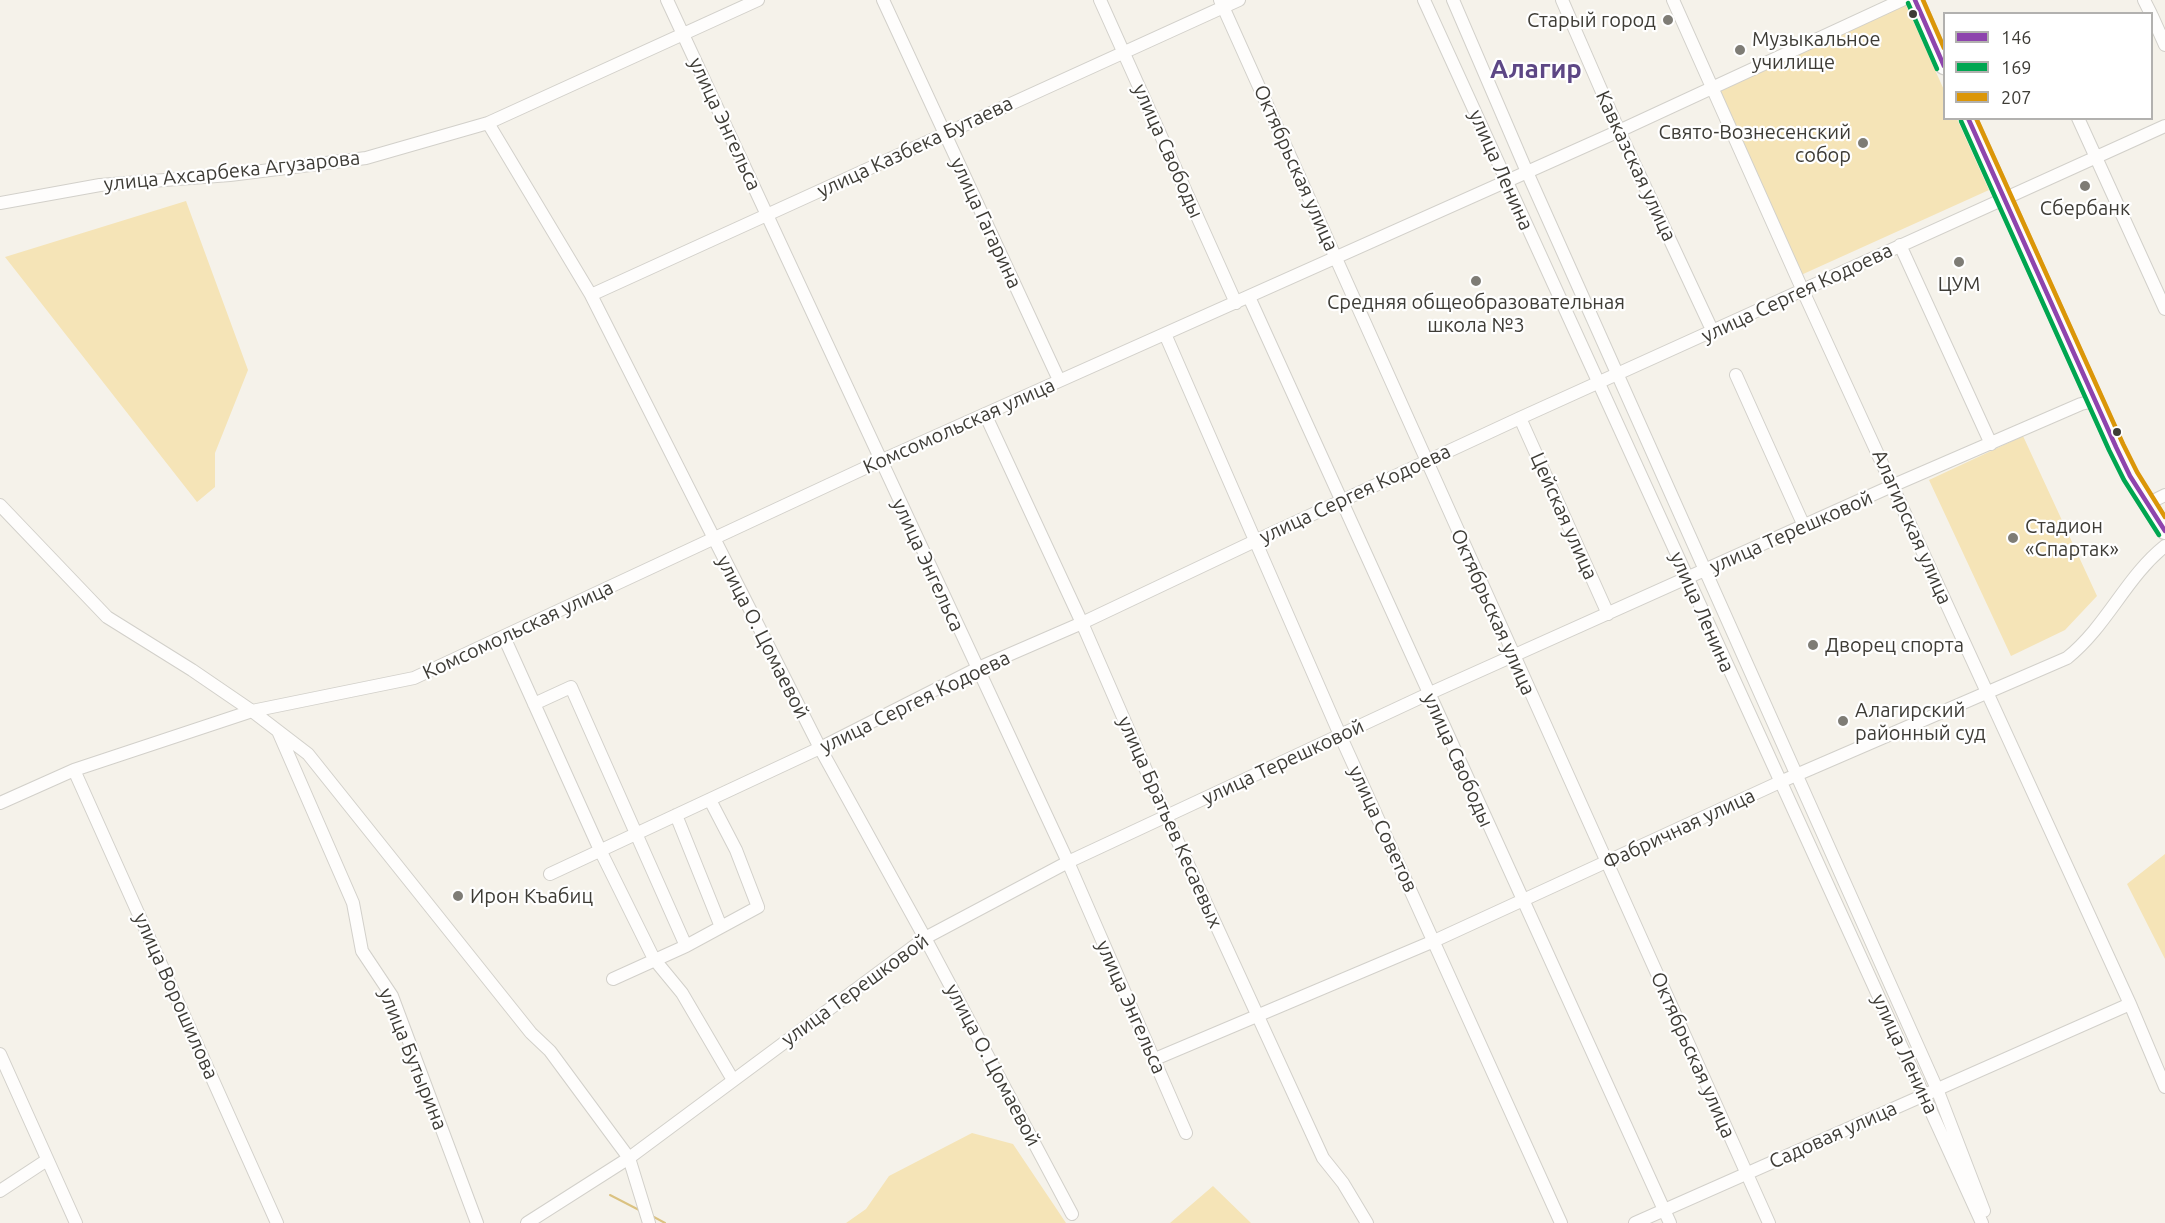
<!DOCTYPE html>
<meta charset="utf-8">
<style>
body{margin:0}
#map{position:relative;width:2165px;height:1223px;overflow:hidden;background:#f5f2ea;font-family:Ubuntu,sans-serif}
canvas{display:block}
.legend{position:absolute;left:1943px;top:12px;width:210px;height:108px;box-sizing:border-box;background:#fff;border:2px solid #b2b1af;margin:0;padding:8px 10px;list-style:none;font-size:18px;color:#3e3c36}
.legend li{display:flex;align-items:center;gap:12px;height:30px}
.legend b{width:30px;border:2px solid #b2b1af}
</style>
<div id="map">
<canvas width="2165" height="1223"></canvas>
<ul class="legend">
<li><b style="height:8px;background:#8e44ad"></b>146</li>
<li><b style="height:8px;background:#00a651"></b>169</li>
<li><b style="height:8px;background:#db9608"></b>207</li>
</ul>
</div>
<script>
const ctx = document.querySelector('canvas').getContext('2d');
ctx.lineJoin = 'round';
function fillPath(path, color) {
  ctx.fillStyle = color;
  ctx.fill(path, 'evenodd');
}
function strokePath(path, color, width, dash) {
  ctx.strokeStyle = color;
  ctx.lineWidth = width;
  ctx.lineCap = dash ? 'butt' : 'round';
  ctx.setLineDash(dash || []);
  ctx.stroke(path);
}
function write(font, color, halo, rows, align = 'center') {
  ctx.font = font + ' Ubuntu,sans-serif';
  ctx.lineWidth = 4.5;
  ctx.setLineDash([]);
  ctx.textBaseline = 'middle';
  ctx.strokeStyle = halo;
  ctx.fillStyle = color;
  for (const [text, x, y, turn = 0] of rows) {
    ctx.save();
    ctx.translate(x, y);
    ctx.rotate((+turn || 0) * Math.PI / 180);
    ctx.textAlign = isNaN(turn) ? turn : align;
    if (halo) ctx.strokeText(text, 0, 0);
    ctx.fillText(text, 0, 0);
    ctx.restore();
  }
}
fillPath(new Path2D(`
 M1906,5L1944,90V118L1957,119L1989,190L1801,275L1718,89Z
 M186,201L248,370L215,453V487L197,502L5,257Z
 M2023,436L2097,596L2065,630L2011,656L1929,480Z
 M2165,854V959L2127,884Z
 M972,1133L1013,1144L1066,1223H846L866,1209L889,1176Z
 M1213,1186L1251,1223H1170Z`), '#f5e4b7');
strokePath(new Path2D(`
 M610,1195L641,1211
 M652,1216L665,1223`), '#dbc281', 2);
const minor = new Path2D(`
 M667,0L1068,862L1186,1133
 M883,0L1059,380
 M1100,0L1236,303
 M1220,0L1769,1223
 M1424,0L1982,1223
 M1453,0L1527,172L1937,1089L1984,1211
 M1562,0L1619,131L1713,332
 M1673,0L1803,291L2130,1004L2165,1087
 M2144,0L2151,14
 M2152,16L2165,45
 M2078,118L2165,309
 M488,123L591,295L820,748L925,938L1072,1214
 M0,203L100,185L230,175L366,158L488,123L758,0
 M1900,245L1991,444
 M591,295L1239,0
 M1249,297L1670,1223
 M1165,334L1340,735L1561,1223
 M1736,375L1804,526
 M985,414L1082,623L1166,816L1323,1158L1343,1183L1367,1223
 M1520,418L1608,614
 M2147,504L2165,495
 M0,505L107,617L192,670L252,711L308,754L531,1033L550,1051L629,1158L649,1223
 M504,637L600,850L654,959L682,993L733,1080
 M534,704L571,687L686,946
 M278,731L353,903L362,951L392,996L477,1223
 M74,770L277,1223
 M0,803L74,770L252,711L414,678L880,461L1619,131L1902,0
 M676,815L721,927
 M550,874L820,748L976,669L1082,623L1255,541L1520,418L2165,126
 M613,979L686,946L758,907L736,850L710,800
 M0,1054L76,1223
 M1155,1059L1434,941L1780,782L2067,658C2107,626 2126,577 2165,546
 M0,1191L47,1160
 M527,1223L629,1158L925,938L1068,862L1428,694L1894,485L2081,404L2094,401
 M1635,1223L2130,1004`);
const major = new Path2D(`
 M1915,0L1944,66
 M1968,118L2116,447L2130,476L2165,531`);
strokePath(minor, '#d2d0ca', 14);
strokePath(major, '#d2d0ca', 19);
strokePath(minor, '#fefdfc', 12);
strokePath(major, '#fefdfc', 16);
strokePath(new Path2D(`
 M1915,0L1944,66
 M1968,118L2116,447L2130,476L2165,531`), '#8e44ad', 4.5);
strokePath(new Path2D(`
 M1908,3L1937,69
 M1961,121L2109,450L2124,480L2159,535`), '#00a651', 4.5);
strokePath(new Path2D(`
 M1923,0L1944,48
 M1976,118L2123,444L2137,472L2165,517`), '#db9608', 4.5);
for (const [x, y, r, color] of [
 [1913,14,5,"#3e3c36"],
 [1668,20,6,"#7e7c75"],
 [1740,50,6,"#7e7c75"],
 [1863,143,6,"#7e7c75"],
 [2085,186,6,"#7e7c75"],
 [1959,262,6,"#7e7c75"],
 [1476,281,6,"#7e7c75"],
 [2117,432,5,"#3e3c36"],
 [2013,538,6,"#7e7c75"],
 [1813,645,6,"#7e7c75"],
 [1843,721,6,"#7e7c75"],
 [458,896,6,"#7e7c75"]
]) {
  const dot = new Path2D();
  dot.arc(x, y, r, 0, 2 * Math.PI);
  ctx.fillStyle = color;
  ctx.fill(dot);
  strokePath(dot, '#fff', 2);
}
write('20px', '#3e3c36', '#fff', [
 ["Старый город",1656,20,"right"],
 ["Музыкальное",1752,39],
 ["училище",1752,62],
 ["Свято-Вознесенский",1851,132,"right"],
 ["собор",1851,155,"right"],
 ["Сбербанк",2085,208,"center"],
 ["ЦУМ",1959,284,"center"],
 ["Средняя общеобразовательная",1476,302,"center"],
 ["школа №3",1476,325,"center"],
 ["Стадион",2025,526],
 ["«Спартак»",2025,549],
 ["Дворец спорта",1825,645],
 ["Алагирский",1855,710],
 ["районный суд",1855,733],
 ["Ирон Къабиц",470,896]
], 'left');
write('20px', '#3e3c36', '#fff', [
 ["улица Энгельса",725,124,65],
 ["улица Казбека Бутаева",915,147,-25],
 ["улица Свободы",1168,151,66],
 ["Кавказская улица",1636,166,65],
 ["Октябрьская улица",1296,168,66],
 ["улица Ленина",1501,170,66],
 ["улица Ахсарбека Агузарова",232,171,-6],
 ["улица Гагарина",986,223,65],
 ["улица Сергея Кодоева",1797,293,-25],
 ["Комсомольская улица",959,426,-24],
 ["улица Сергея Кодоева",1355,494,-25],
 ["Цейская улица",1564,516,66],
 ["Алагирская улица",1912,527,66],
 ["улица Терешковой",1791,532,-24],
 ["улица Энгельса",928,565,65],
 ["Октябрьская улица",1493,612,66],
 ["улица Ленина",1702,612,66],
 ["Комсомольская улица",518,630,-25],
 ["улица О. Цомаевой",763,637,63],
 ["улица Сергея Кодоева",915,702,-26],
 ["улица Свободы",1458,760,66],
 ["улица Терешковой",1283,762,-25],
 ["улица Братьев Кесаевых",1170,822,66],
 ["улица Советов",1383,829,65],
 ["Фабричная улица",1679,829,-25],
 ["улица Терешковой",855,990,-36],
 ["улица Ворошилова",176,996,66],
 ["улица Энгельса",1131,1007,66],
 ["улица Ленина",1905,1054,65],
 ["Октябрьская улица",1693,1055,66],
 ["улица Бутырина",413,1059,68],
 ["улица О. Цомаевой",993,1065,62],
 ["Садовая улица",1833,1135,-24]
]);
write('bold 26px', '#5d4785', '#fff', [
 ["Алагир",1536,69]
]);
</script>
